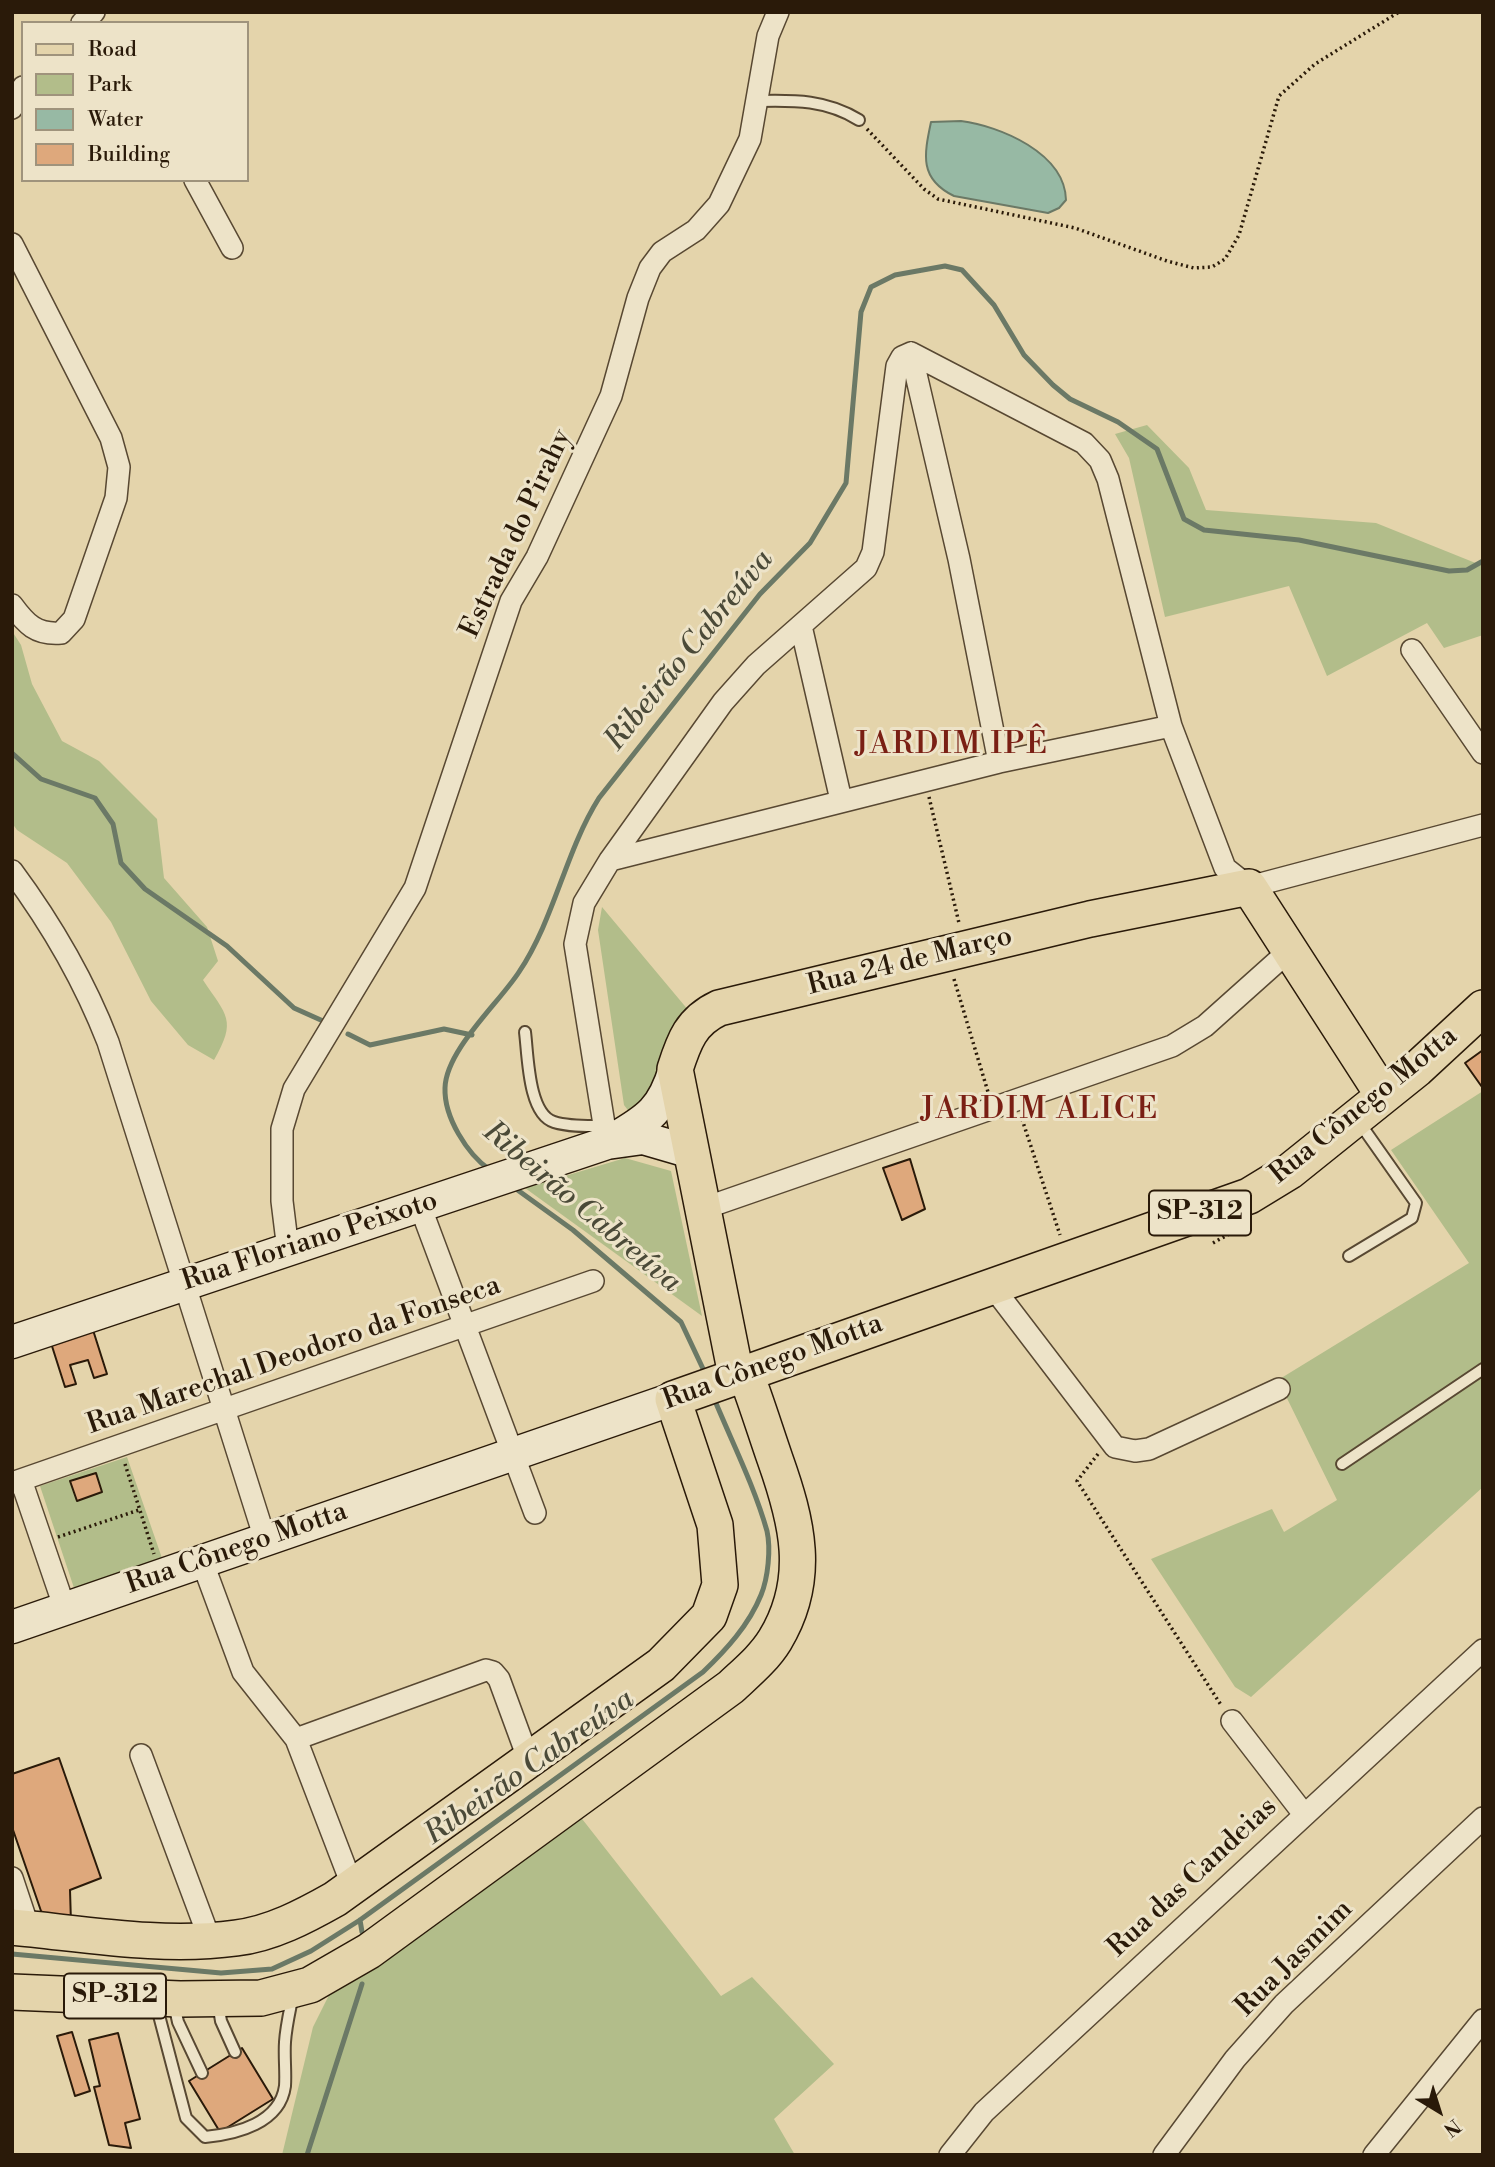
<!DOCTYPE html>
<meta charset="utf-8">
<style>
body{margin:0}
#map{position:relative;width:1495px;height:2167px;overflow:hidden;background:#e4d4ab;font-family:"Libre Bodoni",serif}
canvas{display:block}
.frame{position:absolute;inset:0;border:14px solid #2a1a09;pointer-events:none}
.legend{position:absolute;left:21px;top:21px;width:228px;height:161px;box-sizing:border-box;background:#ede3c8;border:2px solid #9f937c;margin:0;padding:9px 12px;list-style:none;font-size:21px;color:#2a1a09}
.legend li{display:flex;align-items:center;gap:14px;height:35px}
.legend b{width:35px;border:2px solid #9f937c}
.north{position:absolute;left:1404px;top:2076px;width:70px;height:70px;-webkit-text-stroke:5px #ede3c8;paint-order:stroke;rotate:142deg;font-size:19px;font-weight:700;line-height:28px;text-align:center;color:#2a1a09}
.north::after{content:'';display:block;margin:auto;width:24px;height:32px;background:#2a1a09;clip-path:polygon(50% 0,100% 100%,50% 72%,0 100%)}
</style>
<div id="map">
<canvas width="1495" height="2167"></canvas>
<div class="frame"></div>
<ul class="legend">
<li><b style="height:9px;background:#e4d4ab"></b>Road</li>
<li><b style="height:19px;background:#b2bd8a"></b>Park</li>
<li><b style="height:19px;background:#97b9a4"></b>Water</li>
<li><b style="height:19px;background:#dea87c"></b>Building</li>
</ul>
<div class="north">N</div>
</div>
<script>
const ctx = document.querySelector('canvas').getContext('2d');
ctx.lineJoin = 'round';
function fillPath(path, color) {
  ctx.fillStyle = color;
  ctx.fill(path, 'evenodd');
}
function strokePath(path, color, width, dash) {
  ctx.strokeStyle = color;
  ctx.lineWidth = width;
  ctx.lineCap = dash ? 'butt' : 'round';
  ctx.setLineDash(dash || []);
  ctx.stroke(path);
}
function write(font, color, halo, rows, align = 'center') {
  ctx.font = font + ' "Libre Bodoni",serif';
  ctx.lineWidth = 6;
  ctx.setLineDash([]);
  ctx.textBaseline = 'middle';
  ctx.strokeStyle = halo;
  ctx.fillStyle = color;
  for (const [text, x, y, turn = 0] of rows) {
    ctx.save();
    ctx.translate(x, y);
    ctx.rotate((+turn || 0) * Math.PI / 180);
    ctx.textAlign = isNaN(turn) ? turn : align;
    if (halo) ctx.strokeText(text, 0, 0);
    ctx.fillText(text, 0, 0);
    ctx.restore();
  }
}
fillPath(new Path2D(`
 M1147,425L1189,468L1206,510L1376,523L1483,566V635L1444,648L1427,623L1327,676L1289,586L1165,617L1129,458L1115,434Z
 M12,631L21,645L32,684L62,741L99,761L157,819L164,878L207,927L218,961L203,980C227,1016 237,1020 214,1060L188,1045L151,1001L111,922L67,863L17,830L12,823Z
 M602,907L689,1011L662,1085L630,1113L624,1105L598,930Z
 M1483,1091V1487L1251,1697L1235,1687L1151,1559L1272,1509L1284,1532L1337,1500L1278,1380L1469,1263L1391,1150Z
 M625,1158L671,1171L702,1316L525,1188Z
 M127,1457L163,1561L75,1591L40,1486Z
 M579,1815L721,1996L752,1977L834,2064L774,2119L795,2155H282L313,2027L331,1991Z`), '#b2bd8a');
const water = new Path2D(`
 M961,121C1000,126 1065,153 1066,200L1059,208L1048,213L954,196C919,179 924,155 931,122Z`);
fillPath(water, '#97b9a4');
strokePath(water, '#6b7966', 2);
strokePath(new Path2D(`
 M12,753L41,779L95,798L113,824L121,863L145,889L227,946L294,1008L323,1021
 M348,1034L370,1045L444,1029L472,1035
 M490,1170C467,1154 444,1117 445,1088C446,1050 499,1003 519,972C555,918 565,852 599,798L760,594L810,543L846,483L861,312L871,287L895,275L945,266L962,270L994,305L1024,355L1053,385L1070,399L1118,422L1157,449L1184,519L1204,530L1299,540L1449,571L1467,570L1483,561
 M512,1186L573,1230L681,1322L705,1373
 M360,1920L362,1932
 M12,1954L221,1973L272,1969L311,1951L360,1920L703,1672C726,1650 749,1625 761,1595C768,1578 771,1549 767,1531C754,1485 731,1440 713,1396
 M307,2155L362,1984`), '#6b7966', 5);
const building = new Path2D(`
 M1483,1050V1086L1482,1087L1465,1063Z
 M910,1159L925,1209L902,1220L883,1168Z
 M93,1330L107,1374L94,1378L88,1360L70,1365L76,1384L65,1387L51,1343Z
 M96,1473L102,1492L77,1501L70,1481Z
 M59,1758L101,1878L70,1890L71,1923L47,1917L41,1911L12,1827V1774Z
 M72,2032L90,2091L75,2096L57,2036Z
 M118,2033L140,2119L125,2123L131,2148L109,2145L94,2087L100,2086L89,2040Z
 M242,2048L273,2099L220,2132L189,2081Z`);
fillPath(building, '#dea87c');
strokePath(building, '#2a1a09', 2);
const lane = new Path2D(`
 M758,101C795,100 827,100 859,120
 M525,1032C528,1055 528,1114 554,1122C570,1127 589,1126 604,1126
 M1349,1256L1412,1218L1416,1203L1359,1122
 M1342,1464L1483,1369
 M218,2003L221,2021L235,2052
 M156,2004L186,2118L205,2137C237,2134 280,2123 285,2086C286,2072 284,2057 285,2042C286,2026 290,2010 293,1994
 M174,2004L178,2022L202,2073`);
const street = new Path2D(`
 M82,23L94,12
 M12,108L23,87
 M195,180L232,248
 M12,244L111,438L119,467L116,498L74,619L61,633C36,635 26,624 12,605
 M911,353L1084,443L1100,460L1108,479L1171,726L1225,868L1249,887L1483,825
 M911,353L959,559L999,762
 M801,626L841,800
 M1412,650L1483,753
 M610,860L999,762L1171,726
 M12,871C52,925 84,980 108,1042L265,1539
 M607,1143L575,944L584,903L610,860L723,702L756,665L866,568L873,552L897,366L902,357L911,353
 M420,1206L535,1513
 M702,1209L1172,1046L1205,1026L1290,950
 M288,1250L282,1201V1129L294,1089L415,888L511,601L537,557L611,396L638,298L650,268L662,252L696,230L719,204L750,139L768,36L778,12
 M992,1286L1115,1447L1135,1451L1149,1449L1279,1389
 M21,1480L65,1609
 M12,1483L593,1281
 M202,1561L243,1672L296,1739L352,1885
 M1232,1721L1303,1813
 M296,1739L486,1670L493,1672L499,1679L528,1758
 M141,1755L210,1940
 M12,1878L29,1929
 M950,2155L984,2112L1483,1650
 M1164,2155L1235,2059L1284,2004L1483,1818
 M1374,2155L1483,2020`);
const secondary = new Path2D(`
 M614,1139C649,1119 663,1109 675,1069
 M12,1342L607,1143L643,1138L691,1152
 M12,1627L673,1399`);
const primary = new Path2D(`
 M736,1375L675,1069C684,1041 691,1021 719,1008L1090,919L1249,887L1383,1095
 M12,1927C86,1934 162,1948 236,1938C271,1934 305,1916 335,1899L661,1665L709,1616L720,1585L715,1525L673,1399L1249,1196L1290,1171L1417,1069L1483,1008
 M12,1992L180,1999L261,1998L310,1985L369,1951L731,1687C747,1672 764,1658 775,1640C812,1579 797,1521 775,1459C765,1430 756,1401 745,1372`);
strokePath(lane, '#584832', 14);
strokePath(street, '#584832', 24);
strokePath(secondary, '#2a1a09', 35);
strokePath(primary, '#2a1a09', 38);
strokePath(new Path2D(`
 M867,129L924,189L938,199L1075,228L1167,261L1194,268L1212,267L1225,259L1239,235L1279,96L1315,64L1399,12
 M929,797L959,923
 M954,979L988,1092
 M1022,1119L1060,1235
 M1213,1243L1238,1229
 M1098,1454L1077,1481L1221,1705
 M125,1464L154,1554
 M58,1537L139,1510`), '#2a1a09', 3.5, [2, 3.5]);
strokePath(lane, '#ede3c8', 10);
strokePath(street, '#ede3c8', 21);
strokePath(secondary, '#ede3c8', 32);
strokePath(primary, '#e4d4ab', 35);
for (const [x, y, w] of [
 [1200,1213,102],
 [115,1996,102]
]) {
  const box = new Path2D();
  box.roundRect(x - w / 2, y - 22.5, w, 45, 5);
  ctx.fillStyle = '#ede3c8';
  ctx.fill(box);
  strokePath(box, '#2a1a09', 2);
}
write('bold 26px', '#2a1a09', null, [
 ["SP-312",1200,1213],
 ["SP-312",115,1996]
]);
write('28px', '#2a1a09', '#ede3c8', [
 ["Estrada do Pirahy",517,534,-65],
 ["Rua 24 de Março",910,962,-14],
 ["Rua Cônego Motta",1364,1106,-39],
 ["Rua Floriano Peixoto",310,1242,-18],
 ["Rua Marechal Deodoro da Fonseca",294,1356,-19],
 ["Rua Cônego Motta",773,1363,-20],
 ["Rua Cônego Motta",237,1549,-19],
 ["Rua das Candeias",1193,1878,-43],
 ["Rua Jasmim",1295,1959,-45]
]);
write('italic 30px', '#4b4a38', '#ede3c8', [
 ["Ribeirão Cabreúva",690,651,-51],
 ["Ribeirão Cabreúva",581,1208,40],
 ["Ribeirão Cabreúva",530,1768,-35]
]);
ctx.letterSpacing = '2px';
write('30px', '#7a1f14', '#ede3c8', [
 ["JARDIM IPÊ",952,746],
 ["JARDIM ALICE",1040,1111]
]);
ctx.letterSpacing = '0px';
</script>
